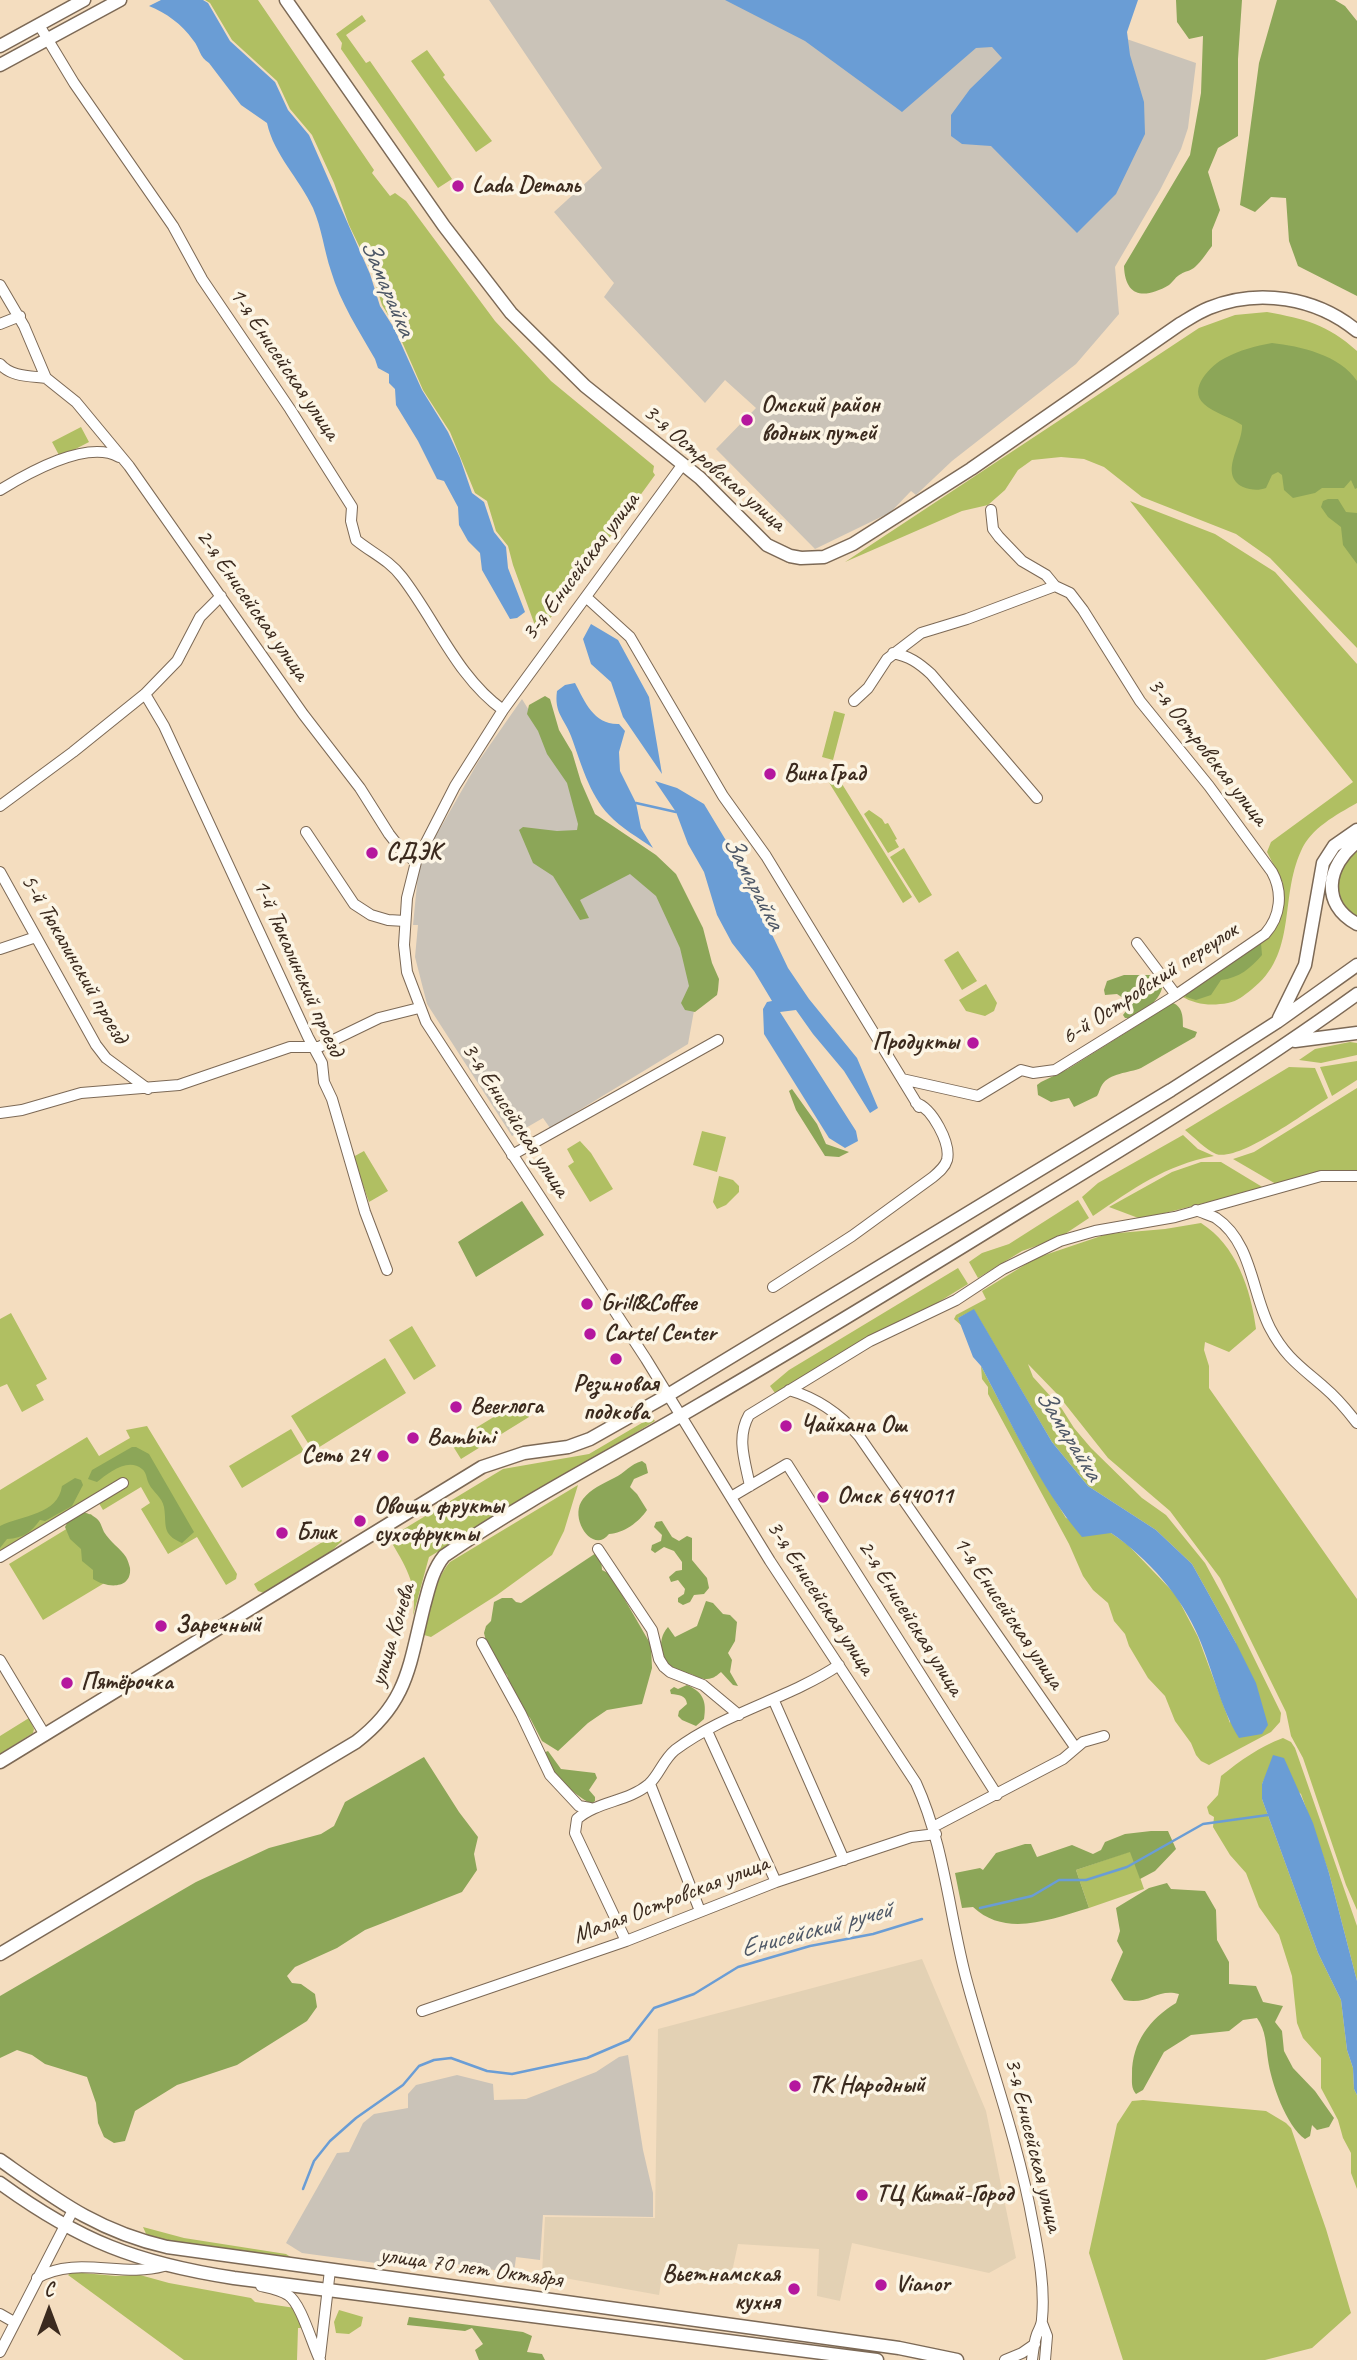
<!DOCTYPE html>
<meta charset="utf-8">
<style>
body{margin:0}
#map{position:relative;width:1357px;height:2360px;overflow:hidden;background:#f4ddbf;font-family:Caveat,sans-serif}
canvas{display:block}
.north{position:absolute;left:14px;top:2276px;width:70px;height:70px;-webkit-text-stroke:5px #fcf5e5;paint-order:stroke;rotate:0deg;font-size:19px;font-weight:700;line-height:28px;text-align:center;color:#3b2a1e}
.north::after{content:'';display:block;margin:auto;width:24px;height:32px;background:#3b2a1e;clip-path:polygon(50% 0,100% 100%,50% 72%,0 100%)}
</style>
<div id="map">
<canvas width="1357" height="2360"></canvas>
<div class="north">С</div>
</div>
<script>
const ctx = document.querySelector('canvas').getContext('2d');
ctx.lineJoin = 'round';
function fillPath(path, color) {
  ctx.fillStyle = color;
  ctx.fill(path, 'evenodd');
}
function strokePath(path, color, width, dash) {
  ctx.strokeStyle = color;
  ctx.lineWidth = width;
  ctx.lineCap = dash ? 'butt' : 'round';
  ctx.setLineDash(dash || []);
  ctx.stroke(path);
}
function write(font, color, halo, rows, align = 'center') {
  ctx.font = font + ' Caveat,sans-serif';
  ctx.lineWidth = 7;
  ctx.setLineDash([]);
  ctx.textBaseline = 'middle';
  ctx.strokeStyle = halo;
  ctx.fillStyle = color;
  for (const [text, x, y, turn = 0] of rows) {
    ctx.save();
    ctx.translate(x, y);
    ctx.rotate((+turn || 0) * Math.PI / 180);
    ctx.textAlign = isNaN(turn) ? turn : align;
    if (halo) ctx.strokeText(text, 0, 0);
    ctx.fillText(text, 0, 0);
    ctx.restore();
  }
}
fillPath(new Path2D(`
 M922,1959L986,2111L1016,2258L989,2273L852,2243L840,2301L817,2296L819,2249L738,2244L730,2281L662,2276L659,2295L542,2274L545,2217L655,2218L658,2029Z`), '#e3d1b4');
fillPath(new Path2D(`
 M489,0H1014L1196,63L1188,128L1181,149L1160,190L1115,267L1119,314L1076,364L952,461L916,495L911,491L887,516L885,515L815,549L716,449L756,408L725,380L705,403L604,297L614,283L554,212L602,168Z
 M522,699L629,873L641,877L660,892L682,937L695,1005L688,1044L550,1128L543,1118L512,1136L427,1004L415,957L418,925H413L418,874L425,855L478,762Z
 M628,2055L643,2150L653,2193V2217L543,2215L540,2260L516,2257L514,2273L443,2262L405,2267L302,2253L286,2243L337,2153L349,2152L363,2123L374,2114L408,2108V2094L416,2085L457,2075L493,2084L494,2100L526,2099L596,2072L619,2057Z`), '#cac3b8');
fillPath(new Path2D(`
 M205,0H258L374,170L372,173L390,196L395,193L406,201L495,321L551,381L654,466L653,472L655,475L554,614L537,631L513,565L508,546L496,531L487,501L475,493L450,432L423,390L396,328L382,305L372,273L349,225L334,183L312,135L290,109L277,81L232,40L210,3Z
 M362,15L366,21L346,35L366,63L370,61L452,179L438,188L341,49L342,43L336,34Z
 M427,50L445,75L443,77L492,141L476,152L411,61Z
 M1267,312C1305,319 1327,324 1357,351V648L1270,558L1236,534L1142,497L1104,467L1084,459L1061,457L1032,460L1018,470L1005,490L988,505L962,511L845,562L1199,328L1235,315Z
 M81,427L89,442L60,457L52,442Z
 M1130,501L1215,534L1275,572L1357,664V803C1336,815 1311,828 1301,851C1279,899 1298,954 1251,990C1243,996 1238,1001 1228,1003C1211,1006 1196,1005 1181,996L1251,946L1280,918L1283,883L1267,852L1271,842L1353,782Z
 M834,711L845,714L833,760L822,757Z
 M834,771L912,897L903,903L825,776Z
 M869,810L882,819L885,824L888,823L897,839L895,840L899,847L888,853L864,814Z
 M1357,847V918C1329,894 1333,872 1357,847Z
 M904,848L932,895L919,903L890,857Z
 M958,951L977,981L962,990L944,960Z
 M986,984L997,1003L994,1011L985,1016L966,1011L959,1000Z
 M1350,1042L1357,1043V1055L1321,1063L1299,1060L1315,1049Z
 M1357,1061V1080L1332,1096L1320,1067Z
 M1289,1067L1315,1068L1328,1098C1308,1111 1239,1162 1216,1154C1206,1150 1194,1137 1185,1130Z
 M1357,1088V1173L1276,1184L1233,1159L1254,1152Z
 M702,1131L726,1137L717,1172L693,1165Z
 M1183,1135L1198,1149L1214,1156C1165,1165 1133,1189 1093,1216L1082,1197L1098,1183Z
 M580,1141L591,1153L613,1189L590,1202L568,1166L574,1162L567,1149Z
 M364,1151L388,1191L369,1202L353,1157Z
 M1201,1162H1221L1264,1188L1141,1219L1109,1207L1172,1172Z
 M719,1176L733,1180L739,1186V1192L726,1205L717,1209L713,1202Z
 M1078,1200L1089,1218L1059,1238L1022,1251L978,1278L969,1262L982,1253L1009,1244Z
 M1201,1223C1236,1245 1251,1289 1256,1329L1229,1352L1205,1342L1204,1350L1209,1366V1388L1357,1599V1910L1346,1885L1303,1758L1291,1736L1286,1712L1220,1578L1170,1511L1108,1458L1058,1395L1028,1364L1033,1377L1062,1409L1074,1428L1091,1448L1142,1498L1166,1515L1205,1563L1228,1605L1281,1713L1280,1722L1271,1732L1209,1765L1201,1761L1196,1755L1191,1743L1175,1721L1165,1696L1148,1678L1129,1646L1125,1634L1114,1621L1108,1603L1093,1590L1083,1576L1069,1544L988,1394V1387L982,1379L981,1366L1029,1458L1066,1518L1111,1533L1128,1545L1176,1595L1198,1637L1230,1723L1236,1643L1192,1564L1156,1530L1088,1486L1052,1442L974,1310L958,1318L962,1326L954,1319L956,1315L986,1299L982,1291L1036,1258L1107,1234L1165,1229Z
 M958,1268L968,1284L937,1303L881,1330L775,1393L770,1386L789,1370Z
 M11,1313L47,1379L36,1385L44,1400L22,1412L7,1384L0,1387V1319Z
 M412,1326L436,1366L414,1380L389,1340Z
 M385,1358L406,1393L313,1451L291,1416Z
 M520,1401L529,1417L461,1459L451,1443Z
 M652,1417L655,1421L429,1557L413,1616C418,1583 405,1566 389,1538L503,1469L589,1454Z
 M147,1426L237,1574L236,1579L226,1585L197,1537L168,1554L141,1509L150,1503L141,1487L103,1510L97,1500L0,1552V1490L87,1437L99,1456L130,1438L126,1430Z
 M291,1429L304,1451L242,1488L229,1466Z
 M578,1485L564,1531L552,1555L497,1595L431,1637L424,1635C430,1609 433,1582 450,1562Z
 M91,1514L126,1570L43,1620L9,1564Z
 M337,1533L342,1541L326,1556L264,1593L258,1591L254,1584Z
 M29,1718L34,1729L33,1733L0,1754V1736Z
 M1283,1738L1291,1742L1295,1748L1357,1926V1981L1329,1873L1301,1794L1269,1769L1262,1784V1799L1318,1953L1341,2000L1347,2050L1353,2068L1354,2089L1357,2095V2189L1351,2173V2153L1343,2138L1338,2120L1321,2088V2058L1303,2038L1297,2023L1292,1976L1279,1935L1259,1907L1246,1873L1230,1855L1213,1827L1214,1817L1209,1814L1207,1807L1218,1795L1221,1776C1241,1760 1259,1747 1283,1738Z
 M1131,1851L1144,1889L1089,1908L1076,1870Z
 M1143,2100L1266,2111L1286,2123L1291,2128L1326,2229L1351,2313L1312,2348L1265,2360H1123L1089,2253L1117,2124L1132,2101Z
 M143,2227L184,2238L286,2254L297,2261L187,2245L147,2236Z
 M72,2272L116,2276L140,2275L169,2283L251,2298L255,2302L295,2308L301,2321L302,2328H298L297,2360H184L68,2275Z
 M339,2310L363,2317L361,2326L349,2334L336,2333L334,2322Z`), '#b0bf62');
fillPath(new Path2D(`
 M1176,0H1242L1238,59V136L1218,148L1208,172L1220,210L1212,230V246C1207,252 1202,261 1195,267C1191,271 1185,271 1181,274C1176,276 1173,282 1169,285C1145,299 1125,298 1124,266L1190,155L1201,93L1203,36L1189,39L1177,22Z
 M1277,0H1335L1345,6L1357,21V296L1298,266L1289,241L1286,198L1271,197L1255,212L1240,205L1259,63Z
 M1272,343C1300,346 1340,355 1357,381V488L1355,489L1351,480L1344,488H1322L1315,493L1293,498L1284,490L1282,475L1278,472L1272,475L1266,488C1258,491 1251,490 1243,487C1218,474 1243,445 1242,425C1230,417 1214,413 1204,404C1187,389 1211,365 1225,358C1240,350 1255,346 1272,343Z
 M1328,499H1338L1346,512L1357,513V564L1343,545L1341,527L1328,517L1321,507L1323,501Z
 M545,696L550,699L559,730L572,752L581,782L595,814L656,855L676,874L703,928L712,963L719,979L718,990L717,995L695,1012L685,1010L681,1003L689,986L680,948L656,896L630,874L580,900L589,918L580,920L553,876L533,863L519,830L523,827L557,831L577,830L578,824L567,783L547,754L538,731L527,714L529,705Z
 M1256,942L1261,943L1262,955C1251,968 1239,978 1221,980L1211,995L1196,1000L1186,997L1185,993Z
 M1124,975H1156L1163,983C1161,1002 1145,1009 1130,1018H1125L1123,1015L1129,1007V1002L1117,994L1105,995L1104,990L1107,981Z
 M1173,1003C1183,1007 1183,1018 1183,1027L1197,1032L1195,1037L1141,1068C1129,1073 1109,1073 1102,1085C1100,1088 1099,1093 1097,1096L1074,1107L1069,1098L1051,1102L1038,1095L1037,1085L1041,1082L1068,1069Z
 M792,1089L817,1124L826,1144L849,1152L839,1157L825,1156L796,1110L789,1091Z
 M522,1201L544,1235L476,1277L458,1242Z
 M132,1447H136L149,1454L194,1532L182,1543C161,1534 167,1525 164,1507C162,1497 153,1492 149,1484C146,1478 147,1473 142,1469C128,1457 108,1473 97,1482L88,1479L92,1470Z
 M642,1461L646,1464L648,1473L634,1479L630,1487L637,1494L647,1510C639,1522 624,1533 609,1534C593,1555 568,1518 583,1499C591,1489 602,1484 614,1478C625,1473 630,1464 642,1461Z
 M75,1478L81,1480L83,1485L72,1506L45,1521L40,1520C31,1532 24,1538 7,1539L0,1548V1526C22,1515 58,1515 62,1486Z
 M81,1512C87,1513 91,1514 96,1518C101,1522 101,1526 104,1532C110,1542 120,1548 126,1557C128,1561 129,1564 130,1568C132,1590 106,1588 93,1579V1570L82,1561L81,1549L70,1539L65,1527L68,1521Z
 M662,1521L672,1537L679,1541L687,1536L692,1538V1560L707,1578L709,1588L704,1594L694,1595L690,1602L683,1605L678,1602V1598L684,1594L685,1589L678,1580L671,1582L669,1577L676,1571L682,1570V1562L674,1551L664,1547L655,1553L651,1550L652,1545L661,1541L662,1535L654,1527L656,1522Z
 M596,1553L601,1556L602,1570L610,1574L651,1645L652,1668L642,1704L607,1710L588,1723L558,1751L542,1741L530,1718L514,1697L507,1675L498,1667L488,1649L484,1633L486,1626L491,1621L494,1602L502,1598H512L516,1602L521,1603Z
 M706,1601L713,1603L723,1614L730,1615L737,1622L735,1641L728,1653L732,1660L730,1672L738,1686L733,1685L721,1672C720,1673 714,1678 712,1678C705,1681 697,1677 691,1674C688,1673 684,1673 680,1672C661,1666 655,1641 668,1627L675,1637L697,1626Z
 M687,1685C703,1692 707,1701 704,1719L696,1726L682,1720L678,1716L679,1711L687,1704C686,1695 679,1695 671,1694L670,1690L674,1687L678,1689Z
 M548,1751L561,1769L595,1773L597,1778L589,1790L595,1797V1801L591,1804C569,1791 554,1776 543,1753Z
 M424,1757L459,1812L478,1837L474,1854L477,1870L462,1892L365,1930L337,1948L295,1967L287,1976L292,1983L301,1984L315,1994L317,2007L307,2021L237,2065L177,2085L135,2111L125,2141L114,2143L104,2137L98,2123L96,2103L87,2077L45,2064L32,2055L17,2050L0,2058V1996L196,1882L269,1848L321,1834L334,1826L345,1802Z
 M1151,1831H1168L1176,1849L1155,1871L1140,1879L1130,1852L1076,1870L1089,1908C1051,1919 1006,1938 973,1907L962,1908L955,1873L980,1868L983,1870L996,1853L1025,1844H1031L1037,1857L1072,1845L1093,1854L1101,1850L1105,1842L1125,1834Z
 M1167,1883L1171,1889L1205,1891L1216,1910L1217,1940L1229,1962V1984L1256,1986L1263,2002L1283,2006L1275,2022L1282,2031L1284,2051L1293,2068L1315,2091L1334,2118L1329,2127L1317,2130L1312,2125L1310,2136L1305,2139C1286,2126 1271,2082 1268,2060C1266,2046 1266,2030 1257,2018L1243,2020L1229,2031L1191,2035L1164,2052L1143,2090L1136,2094C1131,2088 1132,2082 1132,2074C1132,2042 1150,2019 1176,2003L1179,1994C1157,1988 1150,2005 1124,2000L1111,1980L1123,1952L1117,1941L1120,1931L1116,1908L1149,1888Z
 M409,2317L523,2332L532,2336L527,2352L542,2354L545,2360H479L475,2350L483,2344L472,2328L465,2331L407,2325Z`), '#8ca658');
fillPath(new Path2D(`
 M161,0H203L208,3L230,41L275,82L288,110L309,135L370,274L380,306L394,328L422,390L448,432L460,458L472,493L484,502L494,532L506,547L508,568L525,612L517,618L510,619L482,570L480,553L468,541L459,525L458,507L444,481L437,479L418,441L396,405L395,389L389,383V374L378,368L375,359C359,331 340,302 331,271C324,250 322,229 313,208C299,178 274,155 267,123L241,105L209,63C199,57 200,48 193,40C182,24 166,13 149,6Z
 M725,0H1138L1127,32L1130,55L1144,102L1145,134L1116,194L1077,233L991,146L962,144L951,136V115L970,89L1002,58L992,47L976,48L902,112L805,41Z
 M591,624L618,640L649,697L662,774L623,717L611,682L591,664L583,639Z
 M575,683C585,702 594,725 619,724L625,731L619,752L620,771L636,803L641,828L653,848C639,838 621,828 609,815C589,794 581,763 571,736C564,718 554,713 557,691L565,685Z
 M655,781L677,788L704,804L751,882L767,924L788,968L809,999L857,1058L878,1108L870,1113L844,1071L813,1034L796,1010L780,1012L856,1131L858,1141L845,1148L829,1138L764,1034L763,1009L767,1002L772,1001L754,971L732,943L717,915L704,872L688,844L676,812Z
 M974,1309L1052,1442L1088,1486L1156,1530L1192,1564L1236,1643L1256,1683L1268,1725L1262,1734L1239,1738C1220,1707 1213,1671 1199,1638C1182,1597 1148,1558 1111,1533L1082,1537C1039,1486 1012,1424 981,1366L973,1357L958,1318Z
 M1273,1755L1284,1758L1313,1823L1329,1873L1357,1981V2095L1354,2089L1353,2068L1347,2050L1341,2000L1318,1953L1262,1799V1784Z`), '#6a9dd5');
strokePath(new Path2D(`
 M636,803L676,812
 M980,1908L1032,1896L1059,1880H1086L1127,1867L1203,1824L1268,1815
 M303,2189L314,2161L330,2141L356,2118L403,2085L419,2066L434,2060L451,2058L487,2071L512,2074L587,2058L629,2040L654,2008L694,1994L738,1967L810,1946L873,1934L922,1919`), '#6a9dd5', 2.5);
const minor = new Path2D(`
 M39,25L74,83L173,226L202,279L290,409L352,507L351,521L356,540C372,553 389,560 402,577C436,621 457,677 503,710
 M0,285L24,326L46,378L76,402L129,466L303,714L360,788L389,834L403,852L416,862
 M0,324L20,316
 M0,364C11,377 30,376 46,378
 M683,464L503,710L455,786L416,862L407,898L404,945L407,972L426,1022L646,1359L770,1561L916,1783C944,1844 949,1913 966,1978C988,2060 1018,2140 1033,2224C1039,2255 1045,2288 1042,2319C1042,2325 1039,2329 1037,2334C1034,2342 1033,2352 1032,2360
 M0,490C28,473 87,439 119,457
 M586,597L630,637L723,796L766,856L919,1107
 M893,653C909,656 919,663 931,674L1037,798
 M145,694L164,726L308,1037L322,1063L324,1082L332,1099L365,1212L387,1270
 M854,701L868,688L887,659L921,633L967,619L1055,586
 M0,806L73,752L145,694L177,661L200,617L221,596
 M306,832L354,904L371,915L388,920L405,921
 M0,872L96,1045L106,1058L148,1089
 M1137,943L1176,995
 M0,949L36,937
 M902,1079L978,1096L1021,1070L1033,1073L1055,1070L1176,995L1265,934C1281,916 1283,892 1272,872L1209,786L1140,701L1083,610L1070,593L1055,586L1046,575L1022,561L999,537L993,529L991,510
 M0,1113L22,1110L81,1093L179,1085L290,1047H319L379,1018L419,1008
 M512,1155L718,1040
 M1196,1210C1202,1213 1211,1215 1216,1218C1252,1242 1252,1294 1270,1328C1285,1357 1301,1367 1324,1387C1337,1398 1347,1410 1357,1423
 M773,1287L852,1236L933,1177C939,1172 945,1167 947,1160C951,1143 932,1108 916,1103
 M789,1390C817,1398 840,1414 859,1436L1075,1747
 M750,1486C745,1461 736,1438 749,1415L870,1341L956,1300L1003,1269L1060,1241L1095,1231L1175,1217L1321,1176H1357
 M731,1497L787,1464L997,1795
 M598,1549L652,1630L659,1659L664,1667L670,1672L703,1685L739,1715
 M0,1557L123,1483
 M482,1643L521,1714L550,1775L579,1806L590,1808
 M0,1660L45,1735
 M774,1701L844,1860
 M707,1731L776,1882
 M650,1784L700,1911
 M933,1827L1063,1759L1083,1742L1104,1736
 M626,1941L575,1833L577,1819C597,1801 628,1802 649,1784C659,1775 663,1760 675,1750C724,1713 788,1699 839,1665
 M422,2011L626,1941L776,1882L911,1837L936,1834
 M37,2278C76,2255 122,2278 164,2266
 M261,2286C270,2288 281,2290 288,2295C301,2303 312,2344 320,2360
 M0,2314L14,2322
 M1042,2323L1047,2336L1045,2360
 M0,2352L73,2210
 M320,2356L330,2270
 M1005,2360L1022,2353L1035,2344`);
const major = new Path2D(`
 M286,0L444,226L511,313L585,386L700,478L767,545L790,556L801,558L824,557L853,544L971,469L1180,324C1190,318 1199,312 1209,308C1258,288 1316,297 1357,331
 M0,46L84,0
 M0,65L120,0
 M1357,842C1327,865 1320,904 1357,924
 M1279,1018L1305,965L1323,863L1334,846L1357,830
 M1295,1041L1357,1033
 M0,1762L482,1467L524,1453L568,1447L590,1439L668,1395L1171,1090L1277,1022L1357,965
 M0,1954L356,1742C408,1702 409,1666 424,1606C429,1588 432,1571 444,1556C525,1500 614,1455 699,1405C807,1342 915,1276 1022,1210C1136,1141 1249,1072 1357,994
 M0,2160C57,2200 97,2231 167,2247L899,2348L957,2360
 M0,2183C80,2241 136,2263 234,2278L877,2360`);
strokePath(minor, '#7c6956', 12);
strokePath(major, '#7c6956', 15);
strokePath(minor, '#fff', 10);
strokePath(major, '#fff', 12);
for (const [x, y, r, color] of [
 [458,186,7,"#b5179e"],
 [747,420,7,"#b5179e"],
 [770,774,7,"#b5179e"],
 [372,853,7,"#b5179e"],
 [973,1043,7,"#b5179e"],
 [587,1304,7,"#b5179e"],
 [590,1334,7,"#b5179e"],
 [616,1359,7,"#b5179e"],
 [456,1407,7,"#b5179e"],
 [786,1426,7,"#b5179e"],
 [413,1438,7,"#b5179e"],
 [383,1456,7,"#b5179e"],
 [823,1497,7,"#b5179e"],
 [360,1521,7,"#b5179e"],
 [282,1533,7,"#b5179e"],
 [161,1626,7,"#b5179e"],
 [67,1683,7,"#b5179e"],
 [795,2086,7,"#b5179e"],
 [862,2195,7,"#b5179e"],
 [881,2285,7,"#b5179e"],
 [794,2289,7,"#b5179e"]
]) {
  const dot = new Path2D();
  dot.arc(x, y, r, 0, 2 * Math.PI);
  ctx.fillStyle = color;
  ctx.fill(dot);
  strokePath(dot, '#fcf5e5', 2.5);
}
write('bold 24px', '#3b2a1e', '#fcf5e5', [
 ["Lada Dеталь",472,186],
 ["Омский район",761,406],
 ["водных путей",761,434],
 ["ВинаГрад",784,774],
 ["СДЭК",386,853],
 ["Продукты",959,1043,"right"],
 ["Grill&Coffee",601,1304],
 ["Cartel Center",604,1334],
 ["Резиновая",616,1385,"center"],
 ["подкова",616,1413,"center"],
 ["Beerлога",470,1407],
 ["Чайхана Ош",800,1426],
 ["Bambini",427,1438],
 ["Сеть 24",369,1456,"right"],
 ["Омск 644011",837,1497],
 ["Овощи фрукты",374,1507],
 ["сухофрукты",374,1535],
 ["Блик",296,1533],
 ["Заречный",175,1626],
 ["Пятёрочка",81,1683],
 ["ТК Народный",809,2086],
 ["ТЦ Китай-Город",876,2195],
 ["Вьетнамская",780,2275,"right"],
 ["кухня",780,2303,"right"],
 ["Vianor",895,2285]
], 'left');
write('24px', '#3b2a1e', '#fcf5e5', [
 ["1-я Енисейская улица",284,364,56],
 ["3-я Островская улица",714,468,41],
 ["3-я Енисейская улица",581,567,-53],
 ["2-я Енисейская улица",252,605,55],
 ["3-я Островская улица",1207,752,52],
 ["5-й Тюкалинский проезд",74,959,60],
 ["1-й Тюкалинский проезд",298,968,66],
 ["6-й Островский переулок",1150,984,-33],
 ["3-я Енисейская улица",515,1120,57],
 ["3-я Енисейская улица",820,1598,57],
 ["1-я Енисейская улица",1008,1613,56],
 ["2-я Енисейская улица",910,1618,58],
 ["улица Конева",393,1635,-73],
 ["Малая Островская улица",671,1900,-21],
 ["3-я Енисейская улица",1033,2145,76],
 ["улица 70 лет Октября",471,2268,8]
]);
write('italic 26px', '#4e5867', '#fcf5e5', [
 ["Замарайка",387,288,67],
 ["Замарайка",753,883,62],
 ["Замарайка",1068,1435,58],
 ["Енисейский ручей",816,1930,-15]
]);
</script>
